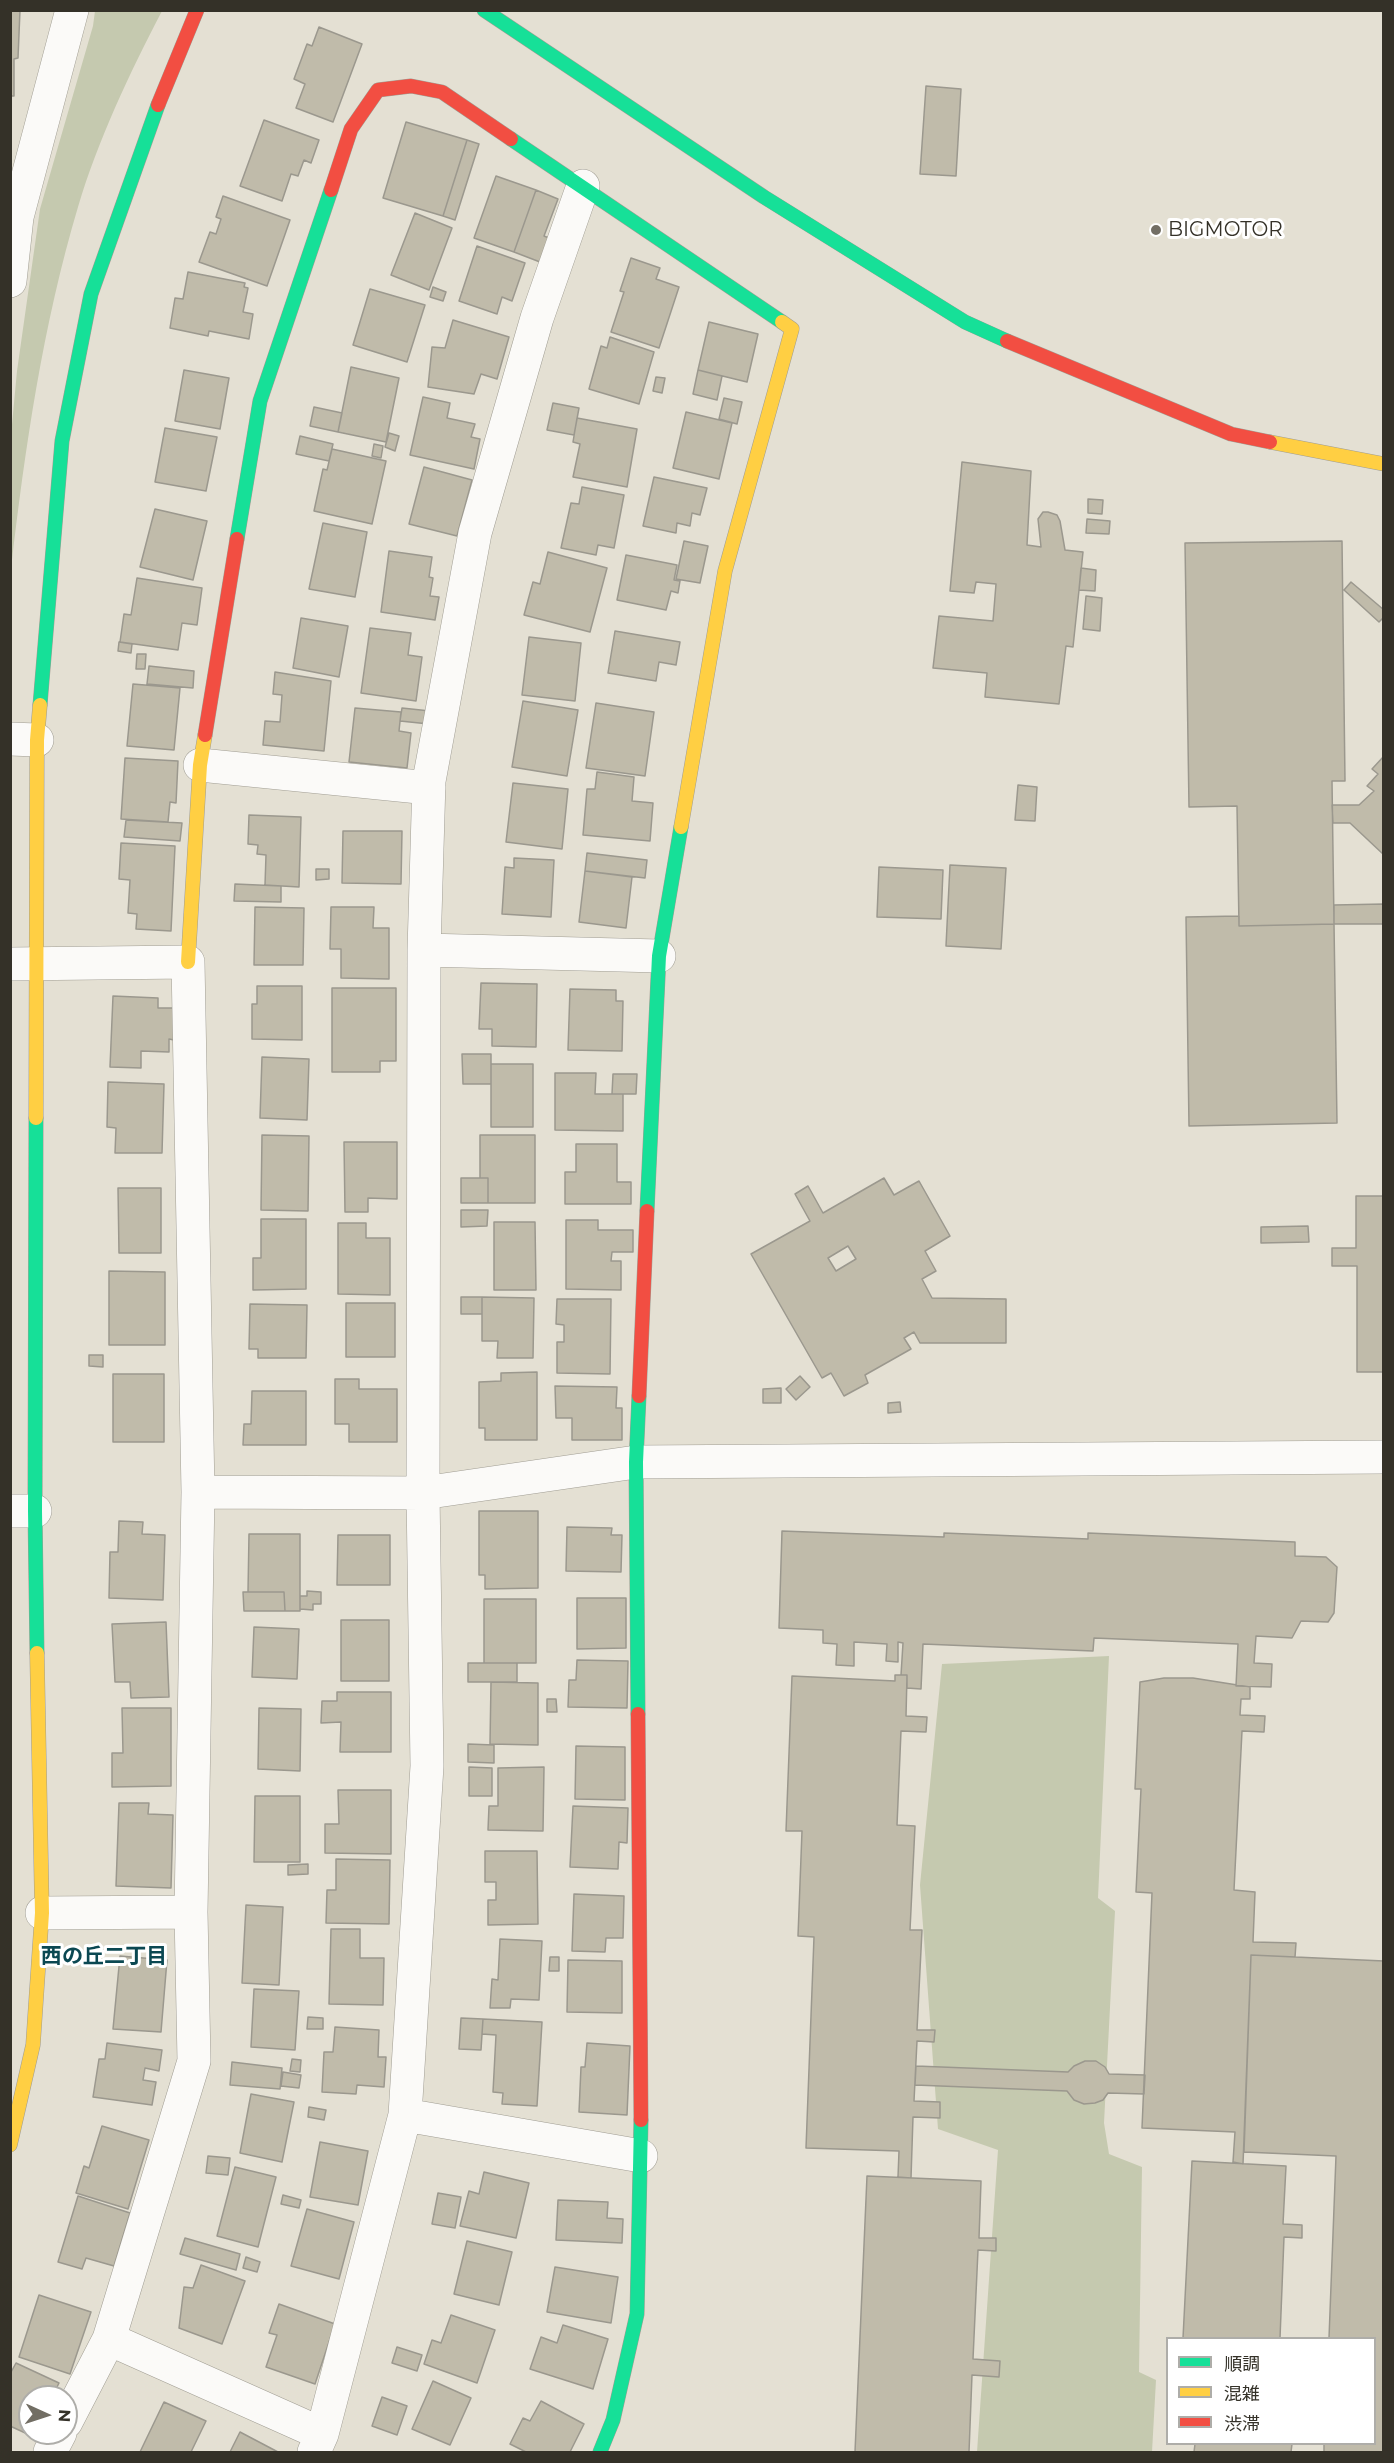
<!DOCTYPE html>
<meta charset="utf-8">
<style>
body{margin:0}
#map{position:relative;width:1394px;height:2463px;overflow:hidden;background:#e4e0d3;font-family:Montserrat,"Noto Sans JP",sans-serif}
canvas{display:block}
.frame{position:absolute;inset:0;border:12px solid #343128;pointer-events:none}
.legend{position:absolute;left:1166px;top:2337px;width:210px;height:108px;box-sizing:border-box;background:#fff;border:2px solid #aeada9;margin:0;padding:8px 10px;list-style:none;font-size:18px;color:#343128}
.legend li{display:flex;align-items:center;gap:12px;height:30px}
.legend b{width:30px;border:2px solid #aeada9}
.north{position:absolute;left:18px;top:2385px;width:60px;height:60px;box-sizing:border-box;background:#fff;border:2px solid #aeada9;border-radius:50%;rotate:93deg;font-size:16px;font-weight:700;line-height:24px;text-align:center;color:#343128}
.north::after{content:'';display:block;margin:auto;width:21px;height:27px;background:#726e64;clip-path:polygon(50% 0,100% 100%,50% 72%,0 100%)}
</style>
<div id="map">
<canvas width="1394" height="2463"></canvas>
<div class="frame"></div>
<ul class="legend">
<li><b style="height:8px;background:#16e098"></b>順調</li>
<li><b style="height:8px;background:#ffcf43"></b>混雑</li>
<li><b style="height:8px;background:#f24e42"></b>渋滞</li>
</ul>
<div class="north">N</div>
</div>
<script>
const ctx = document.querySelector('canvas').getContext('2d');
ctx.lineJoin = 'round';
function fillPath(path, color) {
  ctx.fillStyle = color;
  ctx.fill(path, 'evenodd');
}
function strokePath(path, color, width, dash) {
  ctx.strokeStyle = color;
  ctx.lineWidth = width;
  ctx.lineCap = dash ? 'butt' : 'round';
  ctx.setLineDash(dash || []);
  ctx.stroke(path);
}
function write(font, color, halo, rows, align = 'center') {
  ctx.font = font + ' Montserrat,"Noto Sans JP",sans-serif';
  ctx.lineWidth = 6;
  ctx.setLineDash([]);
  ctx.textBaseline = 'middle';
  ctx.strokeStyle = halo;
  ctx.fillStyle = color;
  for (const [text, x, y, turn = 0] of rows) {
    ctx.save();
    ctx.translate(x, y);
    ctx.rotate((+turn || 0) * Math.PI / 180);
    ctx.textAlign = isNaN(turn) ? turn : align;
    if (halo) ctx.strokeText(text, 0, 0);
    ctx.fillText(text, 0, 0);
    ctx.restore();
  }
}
fillPath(new Path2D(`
 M95,11H162C130,72 98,140 78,207C43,324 25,448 11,569V435L17,371L40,209L93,26Z
 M1109,1656L1098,1898L1115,1911L1104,2123L1109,2154L1142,2167L1139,2372L1156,2380L1152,2452H977L998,2150L938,2129L920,1885L942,1664Z`), '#c5c9af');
const building = new Path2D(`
 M10,10H20L18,58L14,59V96H10Z
 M319,27L362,44L333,122L296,108L305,84L294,79L307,44L312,46Z
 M926,86L961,89L956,176L920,174Z
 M264,120L319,140L311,163L304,160L298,176L291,174L282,201L240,186Z
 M406,122L467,140L443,216L383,198Z
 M467,140L479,144L455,220L443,216Z
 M496,176L536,190L514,252L474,238Z
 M536,190L558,199L544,236L549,238L540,262L514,252Z
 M223,196L290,220L267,286L199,262L210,232L216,234L221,219L216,217Z
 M415,213L452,228L429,290L391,275Z
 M477,246L525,263L512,301L502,297L497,314L459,301Z
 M631,258L660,268L656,279L679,287L659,348L611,332L624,292L620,291Z
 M188,272L245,283L244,287L248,288L243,312L253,314L249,339L209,331L208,336L170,328L175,298L183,299Z
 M433,287L446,292L443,301L430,297Z
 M370,289L425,305L407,362L353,345Z
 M453,320L509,337L497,379L481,374L474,394L428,387L432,347L445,348Z
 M709,322L758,334L747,382L698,370Z
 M610,337L654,352L639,404L589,389L601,346L607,348Z
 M351,367L399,378L386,442L338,432Z
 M184,370L229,378L220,429L175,421Z
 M698,370L722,376L717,400L693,394Z
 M656,377L665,378L662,393L653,391Z
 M423,397L450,403L447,418L475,424L471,437L480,439L474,469L410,455Z
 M724,398L742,402L737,424L719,419Z
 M553,403L579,408L574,435L547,430Z
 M314,407L342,413L338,432L310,426Z
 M686,412L732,423L719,479L673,468Z
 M577,418L637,429L627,487L573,477L580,444L573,442Z
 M165,428L217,437L206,491L155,482Z
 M389,433L399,436L395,451L385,447Z
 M300,436L333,444L329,461L296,454Z
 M374,444L383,446L381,458L372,456Z
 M332,449L386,461L372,524L314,511L323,469L327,470Z
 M962,462L1031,471L1027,545L1041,547L1038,519L1043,512H1048L1057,515L1060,521L1065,550L1083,552L1073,647L1066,646L1059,704L985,697L987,673L933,668L939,616L993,621L996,584L976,582L974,593L950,591Z
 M424,467L472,480L457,536L409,524Z
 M654,477L707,488L700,515L692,513L690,526L677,523L676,533L643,526Z
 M582,487L624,495L614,548L598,545L596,555L561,548L571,503L579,504Z
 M1088,499L1103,500L1102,514L1088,513Z
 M155,509L207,521L193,580L140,567Z
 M1087,519L1110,521L1109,534L1086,533Z
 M323,523L367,532L355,597L309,589Z
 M684,541L708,546L700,583L676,579Z
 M1342,541L1345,781H1332L1334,924L1239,926L1237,806L1189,807L1185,543Z
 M389,551L432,557L429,577L433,578L430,596L439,597L435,620L381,612Z
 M548,552L607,568L590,632L524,615L533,582L540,584Z
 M626,555L677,565L674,580L680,581L678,593L671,591L666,610L617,600Z
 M1081,568L1096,570L1095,591L1079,590Z
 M137,578L202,588L197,625L182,623L178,650L120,642L124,614L131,615Z
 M1351,582L1384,610V617L1379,622L1344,590Z
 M1086,596L1102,598L1100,631L1083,629Z
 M301,618L348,626L339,677L293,668Z
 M370,628L411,633L408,655L422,657L416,701L361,693Z
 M615,631L680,642L676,665L659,662L656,681L608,673Z
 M529,637L581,643L575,701L522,695Z
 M119,642L132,644L131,653L118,651Z
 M137,654H146L145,669H136Z
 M149,666L194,671L193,688L147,684Z
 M275,672L331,681L324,751L263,745L265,721L280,722L282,695L273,694Z
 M133,684L180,688L174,750L127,746Z
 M523,701L578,710L567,776L512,767Z
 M596,703L654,712L645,776L586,768Z
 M355,708L401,712L399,731L411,733L407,768L349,762Z
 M402,708L430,711L429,724L400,721Z
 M1384,756V855L1350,823H1333L1332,805H1359L1374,791L1367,786L1378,774L1372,769Z
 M125,758L178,761L176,803L170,802L168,822L121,819Z
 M597,772L634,777L632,801L653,803L650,841L583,835L587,789H595Z
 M513,783L568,789L562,849L506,842Z
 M1018,785L1037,787L1035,821L1015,820Z
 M249,815L301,817L299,887L265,885L266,855L257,854L258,845L248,844Z
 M126,820L182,823L180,841L124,837Z
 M343,831H402L401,884L342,883Z
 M121,843L175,846L171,931L136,929L137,914L128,913L130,880L119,879Z
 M587,853L647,860L645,878L585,871Z
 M514,858L554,860L551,917L502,914L505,867L514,868Z
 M950,865L1006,868L1001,949L946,946Z
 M879,867L943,870L941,919L877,917Z
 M316,869H329V879L316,880Z
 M585,871L632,877L626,928L579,922Z
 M235,884L281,886V902L234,901Z
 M1384,904V924H1334V905Z
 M255,907L304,908L303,965H254Z
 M331,907H374L373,928H389V979L341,978V949H330Z
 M1239,916V926L1334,924L1337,1123L1189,1126L1186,917Z
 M481,983L537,984L536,1047L492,1046V1029H479Z
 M257,986H302V1040L252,1039V1004H257Z
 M332,988H396V1061H380V1072H332Z
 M570,989L616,990V1001H623L622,1051L568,1050Z
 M113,996L158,998V1008H175L174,1040L169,1039V1052L141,1051V1068L110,1067Z
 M462,1054H491V1084H463Z
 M262,1057L309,1059L307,1120L260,1118Z
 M491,1064H533V1127H491Z
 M555,1073H596L595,1094H623V1131L555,1130Z
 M613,1074H637L636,1094H612Z
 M108,1082L164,1084L162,1153H115L116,1128L107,1127Z
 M262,1135L309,1136L308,1211L261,1210Z
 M480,1135H535V1203H488V1178H480Z
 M344,1142H397V1199L368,1198V1212H345Z
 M576,1144H617V1182H631V1204H565V1172H576Z
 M461,1178H488V1203H461Z
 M884,1178L894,1195L919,1181L950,1236L925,1251L936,1271L922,1279L932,1298L1006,1299V1343H920L914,1332L904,1338L911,1349L865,1375L868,1383L844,1396L831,1373L822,1378L751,1254L810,1221L795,1194L808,1186L823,1213ZM848,1246L856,1259L836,1271L828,1258Z
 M118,1188H161V1253H119Z
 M1356,1196H1384V1372H1357V1266H1332V1248H1356Z
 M461,1210H488L487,1226L461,1227Z
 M261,1219H306V1289L253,1290V1258H261Z
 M566,1220H598V1230H633V1252H612L611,1261H621V1290L566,1289Z
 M494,1222H535L536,1290H494Z
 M338,1223H366V1238H390V1295L338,1294Z
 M1308,1226L1309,1242L1261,1243V1227Z
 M109,1271L165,1272V1345H109Z
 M461,1297H482V1314H461Z
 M482,1297L534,1298L533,1358H497L498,1341H482Z
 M557,1299H611L610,1374L557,1373V1342H564V1325L556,1324Z
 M346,1303H395V1357H346Z
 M250,1304L307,1305L306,1358H258V1349H249Z
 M89,1355H103V1367L89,1366Z
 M537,1372V1440H485V1428H479V1382L501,1381V1373Z
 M113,1374H164V1442H113Z
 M800,1376L810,1387L796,1400L786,1389Z
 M335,1379H359V1389H397V1442H349V1424H335Z
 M555,1386L617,1387L616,1408H622V1440H572V1418H556Z
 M781,1388V1403H763V1389Z
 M252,1391H306V1445H243L244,1424H251Z
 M900,1402L901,1412L888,1413V1403Z
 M479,1511H538V1588L485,1589V1575H479Z
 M119,1521L143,1522L142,1534L165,1535L163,1600L109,1598L110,1552H118Z
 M567,1527L612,1528L611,1535H622L621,1572L566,1571Z
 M782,1531L944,1537V1533L1088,1539V1533L1295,1542V1556L1326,1557L1337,1567L1334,1613L1328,1622L1301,1621L1292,1638L1256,1636L1254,1663L1272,1664L1271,1687L1236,1686L1238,1644L1094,1638L1093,1651L923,1644L921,1689L907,1688V1675H901L903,1643L898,1642V1662L886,1661L887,1644L854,1642V1666L836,1665L837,1644L823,1643V1630L779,1628Z
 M249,1534H300V1611H285L284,1592H248Z
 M338,1535H390V1585H337Z
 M307,1591L321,1592V1604H313V1610L300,1609V1596H307Z
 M243,1592H284L285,1611H244Z
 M577,1598H626V1648L577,1649Z
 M484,1599H536V1663H484Z
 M341,1620H389V1681H341Z
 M166,1622L169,1697L131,1698L130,1682H115L112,1624Z
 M254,1627L299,1629L297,1679L252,1677Z
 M577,1660L628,1661L627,1708L568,1707L569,1680H576Z
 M468,1663H517V1682H468Z
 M895,1675H907L906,1716L927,1717L926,1732L901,1731L897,1825L915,1826L910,1930H922L917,2030H935L934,2042L917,2041L914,2101L940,2102V2118L913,2117L911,2178L898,2177L899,2151L806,2148L814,1937L798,1936L802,1831H786L792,1676L895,1681Z
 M1164,1678H1193L1250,1687V1699H1241L1240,1715L1265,1716L1264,1732L1242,1731L1234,1890L1255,1892L1253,1942L1296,1943L1295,1957L1251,1955L1243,2164L1233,2162L1235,2132L1142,2128L1152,1893L1136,1892L1141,1789H1135L1140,1682Z
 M491,1682L538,1683V1745L490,1744Z
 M337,1692H391V1752H340L341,1722L321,1723L322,1701H337Z
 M547,1699H556L557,1712H547Z
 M122,1708H171V1786L112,1787V1753H123Z
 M259,1708L301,1709L300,1771L258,1769Z
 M468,1744L494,1745V1763L468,1762Z
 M576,1746L625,1747V1800L575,1799Z
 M469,1767L492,1768V1796H469Z
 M544,1767L543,1831L488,1830L489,1806H498V1768Z
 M338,1790H391V1854L325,1853V1824H339Z
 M255,1796H300V1862H254Z
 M119,1803H149L148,1814L173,1815L171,1888L116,1886Z
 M573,1806L628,1808L627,1843L619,1842L618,1869L570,1867Z
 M485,1851H537L538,1924L488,1925V1900H496V1882H485Z
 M336,1859L390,1860L389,1924L326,1923L327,1890H336Z
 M308,1864V1874L288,1875V1865Z
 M574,1894L624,1896L623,1938H606L605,1952L572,1951Z
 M246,1905L283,1907L279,1985L242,1983Z
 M331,1929H360V1958H384L383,2005L329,2004Z
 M500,1939L542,1941L539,2000L511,1999L510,2008H490L492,1979L498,1980Z
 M1251,1955L1384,1961V2452H1324V2444H1374V2338H1329L1336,2156L1244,2152Z
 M120,1956L167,1960L161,2032L113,2029Z
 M550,1957H559V1971H549Z
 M568,1960L622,1961V2013L567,2012Z
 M254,1989L299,1991L295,2050L251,2047Z
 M308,2017L323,2018V2029H307Z
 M461,2018L483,2019L481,2050L459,2049Z
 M483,2019L542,2022L537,2106L502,2104L503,2093L493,2092L496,2035L482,2034Z
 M335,2027L379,2030L378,2057H386L384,2087L357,2085L356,2094L322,2092L324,2052H333Z
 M107,2043L162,2050L159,2071L145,2068L143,2080L156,2082L152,2105L93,2097L99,2059H105Z
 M587,2043L630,2046L627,2115L579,2112L581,2067H585Z
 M292,2059L301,2060L300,2072L290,2071Z
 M1085,2061H1096L1105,2067L1109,2074L1145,2075L1144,2094L1108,2093L1103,2100L1095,2103L1084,2104L1074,2100L1067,2091L915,2085L916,2066L1068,2072L1074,2066Z
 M232,2062L282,2068L280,2089L230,2085Z
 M283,2072L301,2075L299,2088L281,2086Z
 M251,2094L294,2102L282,2162L240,2153Z
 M309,2107L326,2110L324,2120L308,2117Z
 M102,2126L149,2140L128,2209L76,2193L84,2166L89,2168Z
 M320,2142L368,2151L358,2205L310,2197Z
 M208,2156L230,2158L228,2175L206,2173Z
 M1192,2161L1286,2166L1283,2224L1302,2225V2238L1284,2237L1280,2338H1183Z
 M235,2167L276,2177L258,2247L217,2236Z
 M484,2172L529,2183L516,2238L460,2226L469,2191L479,2194Z
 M867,2176L981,2181L979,2238H996V2251L978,2250L973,2359L1000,2361L999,2377L972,2375L969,2452H855Z
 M438,2193L461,2197L455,2228L432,2224Z
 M283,2195L301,2200L299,2208L281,2204Z
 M78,2196L130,2213L114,2266L86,2258L82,2269L58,2262Z
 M558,2200L608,2202L607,2218L623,2219L622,2243L556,2240Z
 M307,2209L354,2222L339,2279L291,2266Z
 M185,2238L240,2254L236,2270L180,2254Z
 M467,2241L512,2252L499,2305L454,2294Z
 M246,2257L260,2262L257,2272L243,2268Z
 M201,2265L245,2281L222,2344L179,2328L184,2287L193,2288Z
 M555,2267L618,2277L611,2323L547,2312Z
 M39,2295L91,2312L70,2374L19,2357Z
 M279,2304L335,2324L315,2384L266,2367L277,2335L269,2333Z
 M451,2315L495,2330L477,2383L424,2364L432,2340L441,2343Z
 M563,2325L608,2339L593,2389L530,2369L541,2337L557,2343Z
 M397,2347L422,2355L417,2371L392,2363Z
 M16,2363L59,2383L52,2397H30V2433H36L34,2437L10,2426V2374Z
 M433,2381L471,2398L450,2445L412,2429Z
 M382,2397L407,2406L397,2435L372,2426Z
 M541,2401L584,2424L570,2452H526L510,2444L523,2418L530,2421Z
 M164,2402L206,2421L191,2452H140Z
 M240,2432L278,2452H230Z
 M1195,2444H1292L1291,2452H1194Z`);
fillPath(building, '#c0bbaa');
strokePath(building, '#9b988e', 1.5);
const street = new Path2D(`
 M10,281L17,217L72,10
 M10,739L37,740
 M200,765L429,788
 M424,950L659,956
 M10,964L188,962L198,1492L191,1912L194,2061L109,2339L66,2422
 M198,1492L423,1493L636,1462L1384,1457
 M10,1511H35
 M42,1913L191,1912
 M405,2115L641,2156
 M109,2339L322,2434
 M50,2452L60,2433
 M314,2452L322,2434L405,2115L427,1766L423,1493L424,950L429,781L475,533L537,318L583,186`);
const fast = new Path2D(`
 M484,10L764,197L965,322L1007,341
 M511,139L782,322
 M237,539L260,401L331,190
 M40,705L62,441L91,294L158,105
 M36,1118L35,1511L37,1653
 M647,1211L659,956L681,827
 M638,1714L636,1462L639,1396
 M600,2452L613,2420L637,2314L641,2120`);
const slow = new Path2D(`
 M1270,442L1384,464
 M681,827L725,571L792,329L782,322
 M188,962L200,765L205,735
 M36,1118L37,740L40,705
 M10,2145L33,2045L42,1913L37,1653`);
const jam = new Path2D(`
 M158,105L197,10
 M331,190L351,129L378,90L411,86L442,92L511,139
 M1007,341L1231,434L1270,442
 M205,735L237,539
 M639,1396L647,1211
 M638,1714L641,2120`);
strokePath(street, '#a09d93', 34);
strokePath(fast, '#a09d93', 15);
strokePath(slow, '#a09d93', 15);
strokePath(jam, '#a09d93', 15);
strokePath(street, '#fbfaf8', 33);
strokePath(fast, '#16e098', 14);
strokePath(slow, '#ffcf43', 14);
strokePath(jam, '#f24e42', 14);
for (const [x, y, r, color] of [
 [1156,230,6,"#726e64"]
]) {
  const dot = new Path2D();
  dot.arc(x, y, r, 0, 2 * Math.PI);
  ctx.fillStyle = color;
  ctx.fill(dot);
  strokePath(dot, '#fff', 2);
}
write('20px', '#343128', '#fff', [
 ["BIGMOTOR",1168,230]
], 'left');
write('bold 21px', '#0b4852', '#fff', [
 ["西の丘二丁目",104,1957]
]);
</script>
